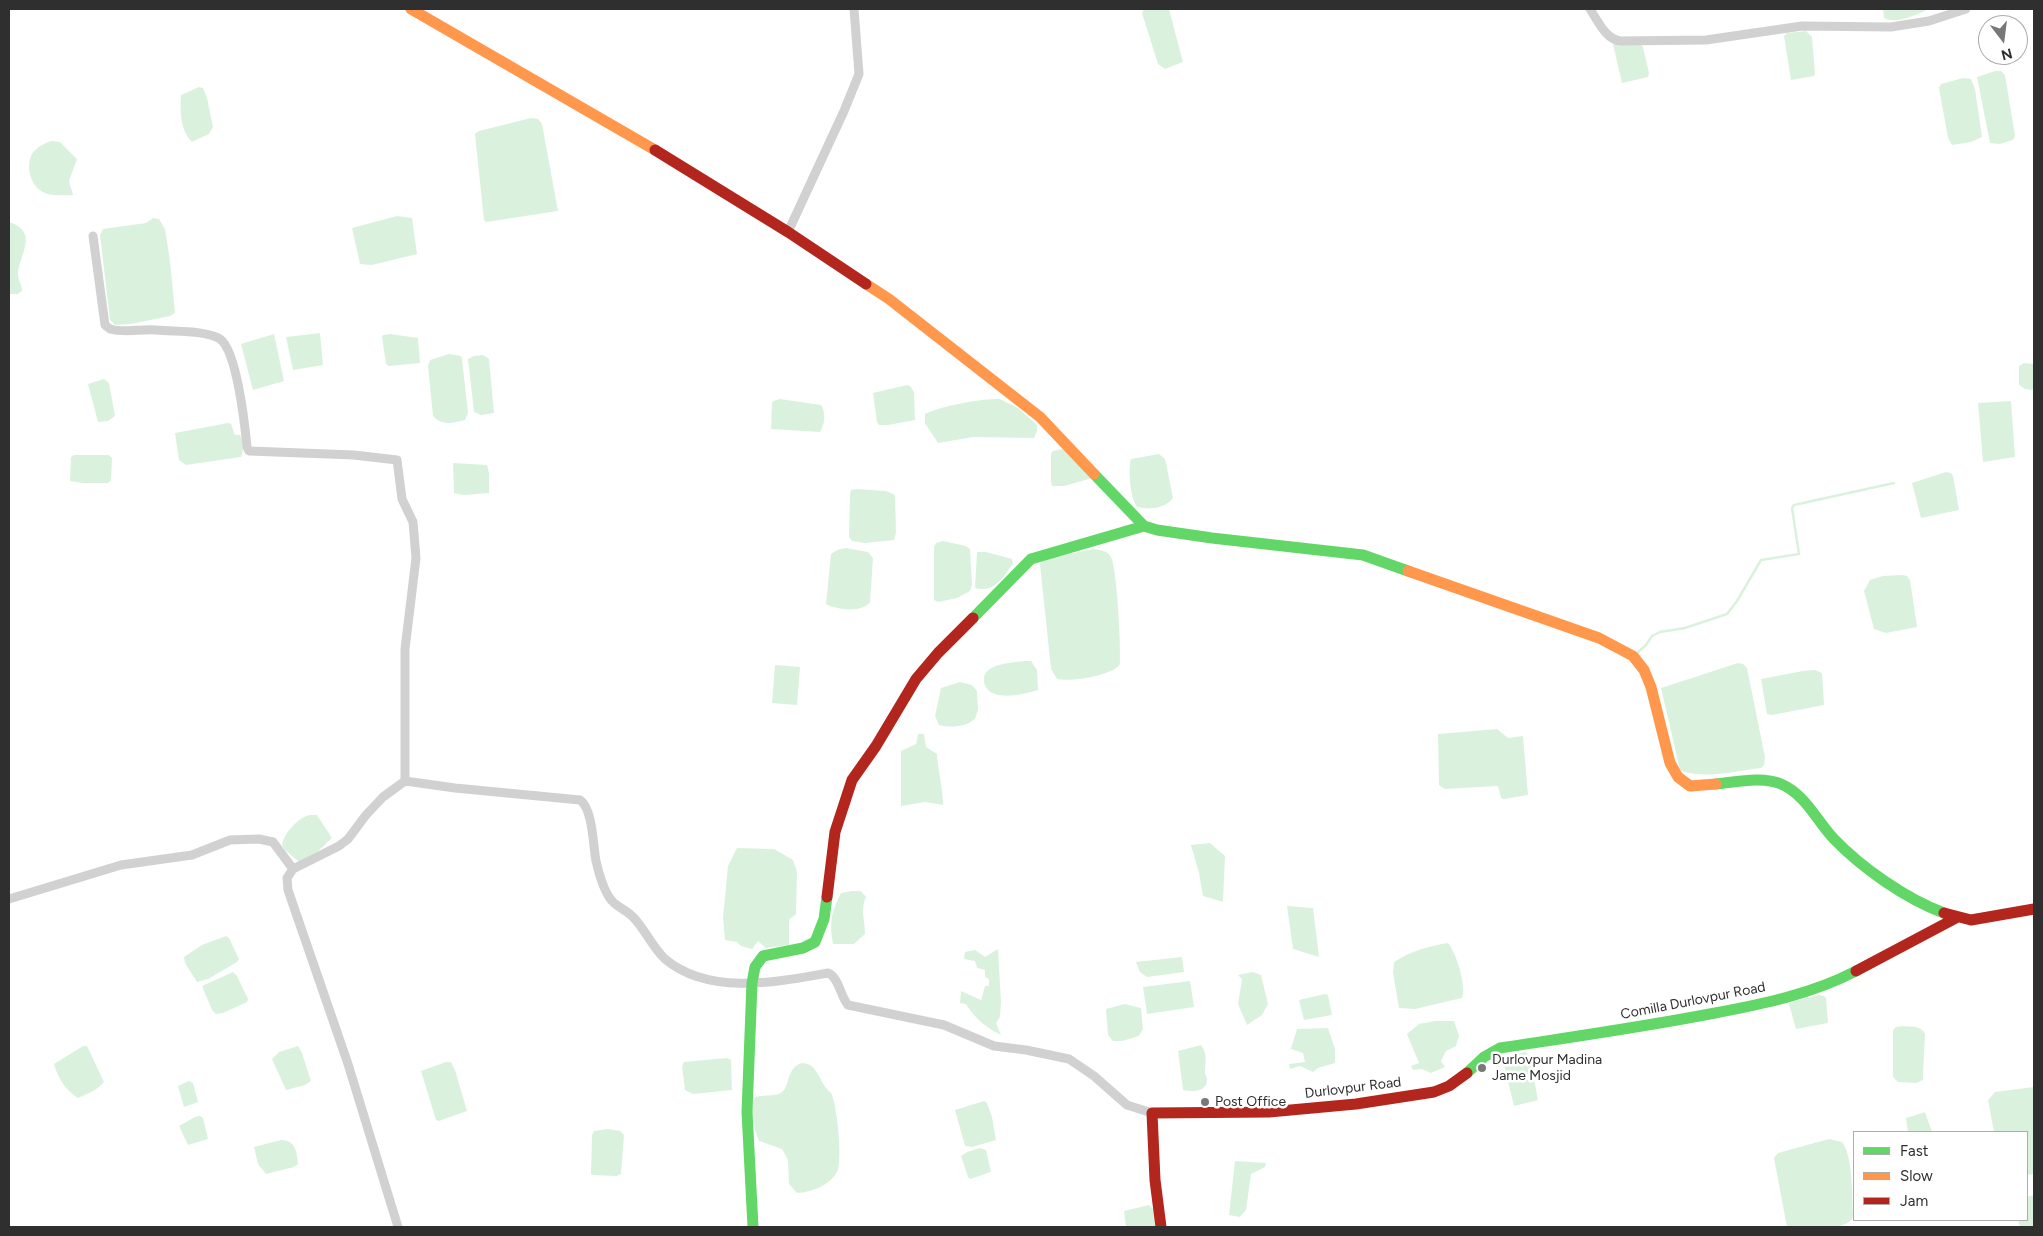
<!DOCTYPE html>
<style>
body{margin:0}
#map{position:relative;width:2043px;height:1236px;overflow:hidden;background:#fff;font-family:Figtree,sans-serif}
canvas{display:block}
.frame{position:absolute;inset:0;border:10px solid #2f2f2f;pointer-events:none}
.legend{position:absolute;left:1853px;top:1131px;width:175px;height:90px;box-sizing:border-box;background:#fff;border:1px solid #acacac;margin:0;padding:6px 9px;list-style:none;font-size:15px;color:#2f2f2f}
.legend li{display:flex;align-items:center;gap:10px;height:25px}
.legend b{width:25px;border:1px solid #acacac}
.north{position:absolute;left:1978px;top:15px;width:50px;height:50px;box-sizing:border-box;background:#fff;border:1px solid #acacac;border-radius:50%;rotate:165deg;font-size:14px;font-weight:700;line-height:20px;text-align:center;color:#2f2f2f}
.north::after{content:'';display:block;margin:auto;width:18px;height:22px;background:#787878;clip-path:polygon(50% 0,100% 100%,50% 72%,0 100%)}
</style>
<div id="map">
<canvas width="2043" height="1236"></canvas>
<div class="frame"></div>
<ul class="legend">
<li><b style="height:6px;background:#63d668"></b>Fast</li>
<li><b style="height:6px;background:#ff974d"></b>Slow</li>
<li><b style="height:6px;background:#b3261e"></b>Jam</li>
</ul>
<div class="north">N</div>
</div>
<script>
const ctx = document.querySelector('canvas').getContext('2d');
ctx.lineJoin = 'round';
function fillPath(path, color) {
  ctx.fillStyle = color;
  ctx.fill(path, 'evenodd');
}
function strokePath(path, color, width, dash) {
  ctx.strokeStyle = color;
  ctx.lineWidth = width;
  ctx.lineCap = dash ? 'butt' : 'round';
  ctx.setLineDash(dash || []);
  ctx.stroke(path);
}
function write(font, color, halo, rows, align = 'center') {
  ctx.font = font + ' Figtree,sans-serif';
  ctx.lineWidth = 5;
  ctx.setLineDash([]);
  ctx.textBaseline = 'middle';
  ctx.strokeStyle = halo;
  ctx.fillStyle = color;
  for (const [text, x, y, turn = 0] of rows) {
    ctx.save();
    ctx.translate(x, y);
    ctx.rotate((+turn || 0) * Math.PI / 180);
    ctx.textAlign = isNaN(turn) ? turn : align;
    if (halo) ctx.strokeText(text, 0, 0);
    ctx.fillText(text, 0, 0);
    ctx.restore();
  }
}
fillPath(new Path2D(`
 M1144,9H1169L1183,62L1165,69L1158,64L1142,13Z
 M1883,9H1929C1917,14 1897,25 1884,18Z
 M1806,31L1812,37L1815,74L1814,76L1791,80L1784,36L1787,33Z
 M1615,42L1639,43L1643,47L1649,73L1648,77L1622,83L1613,44Z
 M1995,71H2001L2005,75L2015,136L2013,140L2000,144L1990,143L1977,77Z
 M1963,78L1971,79L1975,89L1982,137L1971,142L1952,145L1948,138L1939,88L1941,84Z
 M199,87L203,88L207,98L213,127L209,134L192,142C180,130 180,111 181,95Z
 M531,118L538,119L542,124L558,211L486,222L484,220L475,134L479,131Z
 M51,141L60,142L77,159L69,181L73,195C62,195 51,197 41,191C29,183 25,162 34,151C39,146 45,143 51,141Z
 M397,216L412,218L417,254L372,265L360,264L352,228Z
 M153,218L159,219L165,229L170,261L175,313L170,316L131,324L115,325L110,320L100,235L103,229L146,223Z
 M9,222C40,232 19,255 18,275C18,280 22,285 22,291L18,294H9Z
 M320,333L323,365L293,370L286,337Z
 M274,334L284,381L253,390L241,344Z
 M390,334L418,338L420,363L389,366L386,364L382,337L383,335Z
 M449,354L461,356L462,359L468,413L465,420C453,423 442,426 433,416L428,366L430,360Z
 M483,355L489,359L494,413L481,415L474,412L468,359L474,356Z
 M2024,363L2034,364V390L2025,389L2019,385V366Z
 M104,379L109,383L115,416L108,421L98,422L88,384Z
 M907,385L910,386L914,392L915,420L888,425H879L877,422L873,393Z
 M780,399L821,405C826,412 825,425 820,432L771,429L772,403L773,401Z
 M1000,399L1018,408L1037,425V431L1034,438L973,437L938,443L925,423V414C945,405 979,399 1000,399Z
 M2011,401L2015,457L1983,462L1978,403Z
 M228,423L231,424L235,435H240C243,440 244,452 241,457L186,465L179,460L175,433Z
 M1062,449L1067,450L1091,476L1089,479L1064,486H1052L1051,481V454L1053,451Z
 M1159,454L1165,459L1166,463L1173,498C1165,509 1148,510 1137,507C1130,498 1128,469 1131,459Z
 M74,455H109L112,458L111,480L108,483H83L70,481L71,457Z
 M453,463L487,465L489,473V493L464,495L454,493Z
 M1946,472L1951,473L1953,476L1959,510L1921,518L1912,483Z
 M858,489L886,491L895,495L896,533L894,540L865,543L852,541L849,537L850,494L851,490Z
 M943,541L966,546L970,549L972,585L970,591L957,598L938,602L934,600V547L936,543Z
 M846,548L868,552L873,558L870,602C862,613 837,610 826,604L831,554L837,550Z
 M1094,549C1101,550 1108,551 1111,557C1117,568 1121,648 1120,664C1113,676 1070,682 1057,679L1051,669L1040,564L1041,562L1058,556Z
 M977,552H986L1012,559L1013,564C1002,578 995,593 975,588Z
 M1902,575L1907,576L1910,580L1917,627L1886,633L1874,629L1864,591L1870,580L1883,576Z
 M1024,661H1031L1037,670L1038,690C1024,694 998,701 987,689C974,665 1007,663 1024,661Z
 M1738,663L1743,664L1747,668L1765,757L1764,765L1761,768C1736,771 1704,780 1680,770L1661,688Z
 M775,665L800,667L797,705L772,703Z
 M1815,670L1822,673L1824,705L1772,715L1767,714L1761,679L1803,671Z
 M960,682L972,685L977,691L978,710L975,719C965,727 952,728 939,725L935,716L941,688Z
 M1497,729L1508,738L1523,736L1528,795L1504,799L1501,798L1498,786L1445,789L1439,785L1438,734Z
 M918,734H924L926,747L937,754C938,772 943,787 943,805L925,802L901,806V751L916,744Z
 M309,815H317L332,838C323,846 311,861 298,861L285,850L282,845C284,833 298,818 309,815Z
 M1210,843L1225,856L1223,902L1203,896L1199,873L1191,845Z
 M737,848L774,849L793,860L797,872L796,914L789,920V945L766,948L758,941L752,949L741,946L737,942L725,940L723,917L728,866Z
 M852,891H861L866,897C860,909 865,920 865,934L854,944H833C829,924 831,912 841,893Z
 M1287,906L1313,908L1319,957L1293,949Z
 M226,936L229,938L239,959L237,962L208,979L197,982L185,963L184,957L202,945Z
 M1448,943C1456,952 1467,987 1462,998L1415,1009L1399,1008L1393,973L1394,962C1411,951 1429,946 1448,943Z
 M998,949L1001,1002L1000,1017L996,1023L1001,1035C987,1028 974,1018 966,1004L960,1003L961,991L981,1000L985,986H989V979L985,977V970L977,968L975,961L964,959L965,952L975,950L985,957Z
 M1182,957L1184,972L1147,977L1140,972L1136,962Z
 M233,972L237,976L248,999L247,1002L223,1013L216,1014L212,1010L202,986Z
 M1253,972L1261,975L1268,1004L1262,1015L1247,1025L1238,1004L1242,979L1238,975Z
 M1190,981L1194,1007L1147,1014L1143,987Z
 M1325,994L1328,995L1332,1015L1304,1020L1299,1000Z
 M1819,995L1824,996L1826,998L1828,1023L1796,1029L1789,1004L1791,1002Z
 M1125,1004L1141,1008L1143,1029L1139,1036L1122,1041H1113L1108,1035L1106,1009Z
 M1435,1021H1454L1459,1036L1456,1046L1446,1051L1441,1061L1445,1067L1431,1073L1422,1069L1413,1070L1411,1066L1419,1063L1407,1034L1419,1024Z
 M1902,1026C1910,1027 1921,1025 1925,1034L1923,1076V1080L1916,1083L1898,1082L1893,1077V1030L1896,1027Z
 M1328,1028L1335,1049V1063L1318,1068L1313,1072L1300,1066L1290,1069L1289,1064L1305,1062L1303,1053L1291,1049L1297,1029Z
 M1201,1045C1208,1055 1205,1062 1205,1073C1206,1076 1207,1078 1207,1081C1206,1092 1192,1092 1183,1090L1178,1051Z
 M83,1046H87L104,1082C98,1090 87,1094 78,1098C65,1090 58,1078 54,1064Z
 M298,1046L302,1053L311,1081L305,1085L286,1090L272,1059L279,1052Z
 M1526,1052L1530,1057L1538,1100L1514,1106L1502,1057Z
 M727,1058L731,1060L732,1090L693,1094L685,1090L682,1066L684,1062Z
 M446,1062H451L455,1070L467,1111L439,1121L436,1120L421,1071Z
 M802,1063C817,1063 819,1080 827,1089C830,1093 830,1090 832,1095C837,1107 843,1161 837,1172C829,1186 812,1192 797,1193L789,1184L788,1160L782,1149L759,1141C754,1128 749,1110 755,1097C762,1095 772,1096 779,1094C792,1088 784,1069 802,1063Z
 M189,1081L193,1083L198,1102L184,1107L178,1086Z
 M2034,1087V1174L2027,1175V1132H1994L1988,1100L1995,1092Z
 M984,1101L987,1103L992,1117L996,1140L972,1147L965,1146L955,1110Z
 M1925,1112L1932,1132H1908L1906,1118Z
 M200,1116L203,1118L208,1139L188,1145L179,1126L195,1117Z
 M608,1129L620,1131L624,1135L621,1174L617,1176L592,1175L591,1174L592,1135L594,1131Z
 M1829,1139L1842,1142C1853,1155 1852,1198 1853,1216C1849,1233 1802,1227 1787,1227L1774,1158L1778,1153Z
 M281,1140C295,1140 297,1151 298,1164L294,1167L266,1174L258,1164L254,1147Z
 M980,1148L986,1150L991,1172L970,1179L968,1177L961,1156L967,1152Z
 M1235,1161L1266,1163L1265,1167L1251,1174L1246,1210L1240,1217L1229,1215Z
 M2034,1195V1227H2020L2018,1220H2027V1197Z
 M1149,1205L1153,1209L1157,1227H1126L1124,1211Z`), '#daf2dd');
strokePath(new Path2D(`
 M1637,653L1646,645L1652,636L1660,632L1685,628L1727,614L1737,601L1761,560L1799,554L1792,508L1794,505L1894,483`), '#daf2dd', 2.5);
strokePath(new Path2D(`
 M1590,9C1598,21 1606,40 1621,41L1706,40L1802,26L1891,27L1929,21L1966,9
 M788,232L844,111L859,74L854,9
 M93,236L105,325L110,329C124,333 141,329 156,330C173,332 206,330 220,339C237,351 245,426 247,447L249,451L354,455L397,460L402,499L413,522L416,558L405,649V781
 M9,899L121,865L192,855L230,840L259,839L273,842L293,869
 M398,1227L348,1064L288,890L287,878L293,869L339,846L348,839L366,815L383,797L405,781L455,788L580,800C593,809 593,846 596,861C599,874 604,894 614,903C620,908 627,911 633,917C645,929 652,947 665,959C709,996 777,982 828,973C839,977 840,996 848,1005L944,1025L994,1046L1026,1050L1069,1059L1094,1076L1127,1105L1152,1113`), '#d1d1d1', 9);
strokePath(new Path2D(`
 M1094,474L1144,526L1157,530L1212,538L1363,555L1408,571
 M973,618L1031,559L1144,526
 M1716,784C1736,782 1763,776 1781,784C1805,794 1817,821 1834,839C1862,868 1906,899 1944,913
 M1467,1073L1484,1057L1500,1048C1572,1037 1643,1027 1715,1013C1763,1004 1812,994 1856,971
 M753,1227L747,1112L752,983L755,967L763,956L803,948L815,942L824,919L827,897`), '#63d668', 11);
strokePath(new Path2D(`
 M411,9L655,150
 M866,284L889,299L1040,417L1094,474
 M1408,571L1599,638L1633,656L1644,670L1651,687L1670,763L1678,777L1690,786L1716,784`), '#ff974d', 11);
strokePath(new Path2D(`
 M655,150L788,232L866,284
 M827,897L835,832L852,780L876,746L916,679L938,653L973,618
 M1944,913L1971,920L2034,909
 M1856,971L1956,918
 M1161,1227L1155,1180L1152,1113L1269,1112L1356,1104L1434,1092L1449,1086L1467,1073`), '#b3261e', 11);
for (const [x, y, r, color] of [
 [1482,1068,5,"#787878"],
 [1205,1102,5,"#787878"]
]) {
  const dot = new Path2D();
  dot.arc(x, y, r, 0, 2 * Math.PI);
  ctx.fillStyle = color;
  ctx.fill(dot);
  strokePath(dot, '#fff', 2);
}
write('14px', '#2f2f2f', '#fff', [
 ["Comilla Durlovpur Road",1693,1001,-11],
 ["Durlovpur Road",1353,1088,-7]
]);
write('14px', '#2f2f2f', '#fff', [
 ["Durlovpur Madina",1492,1060],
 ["Jame Mosjid",1492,1076],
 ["Post Office",1215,1102]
], 'left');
</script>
